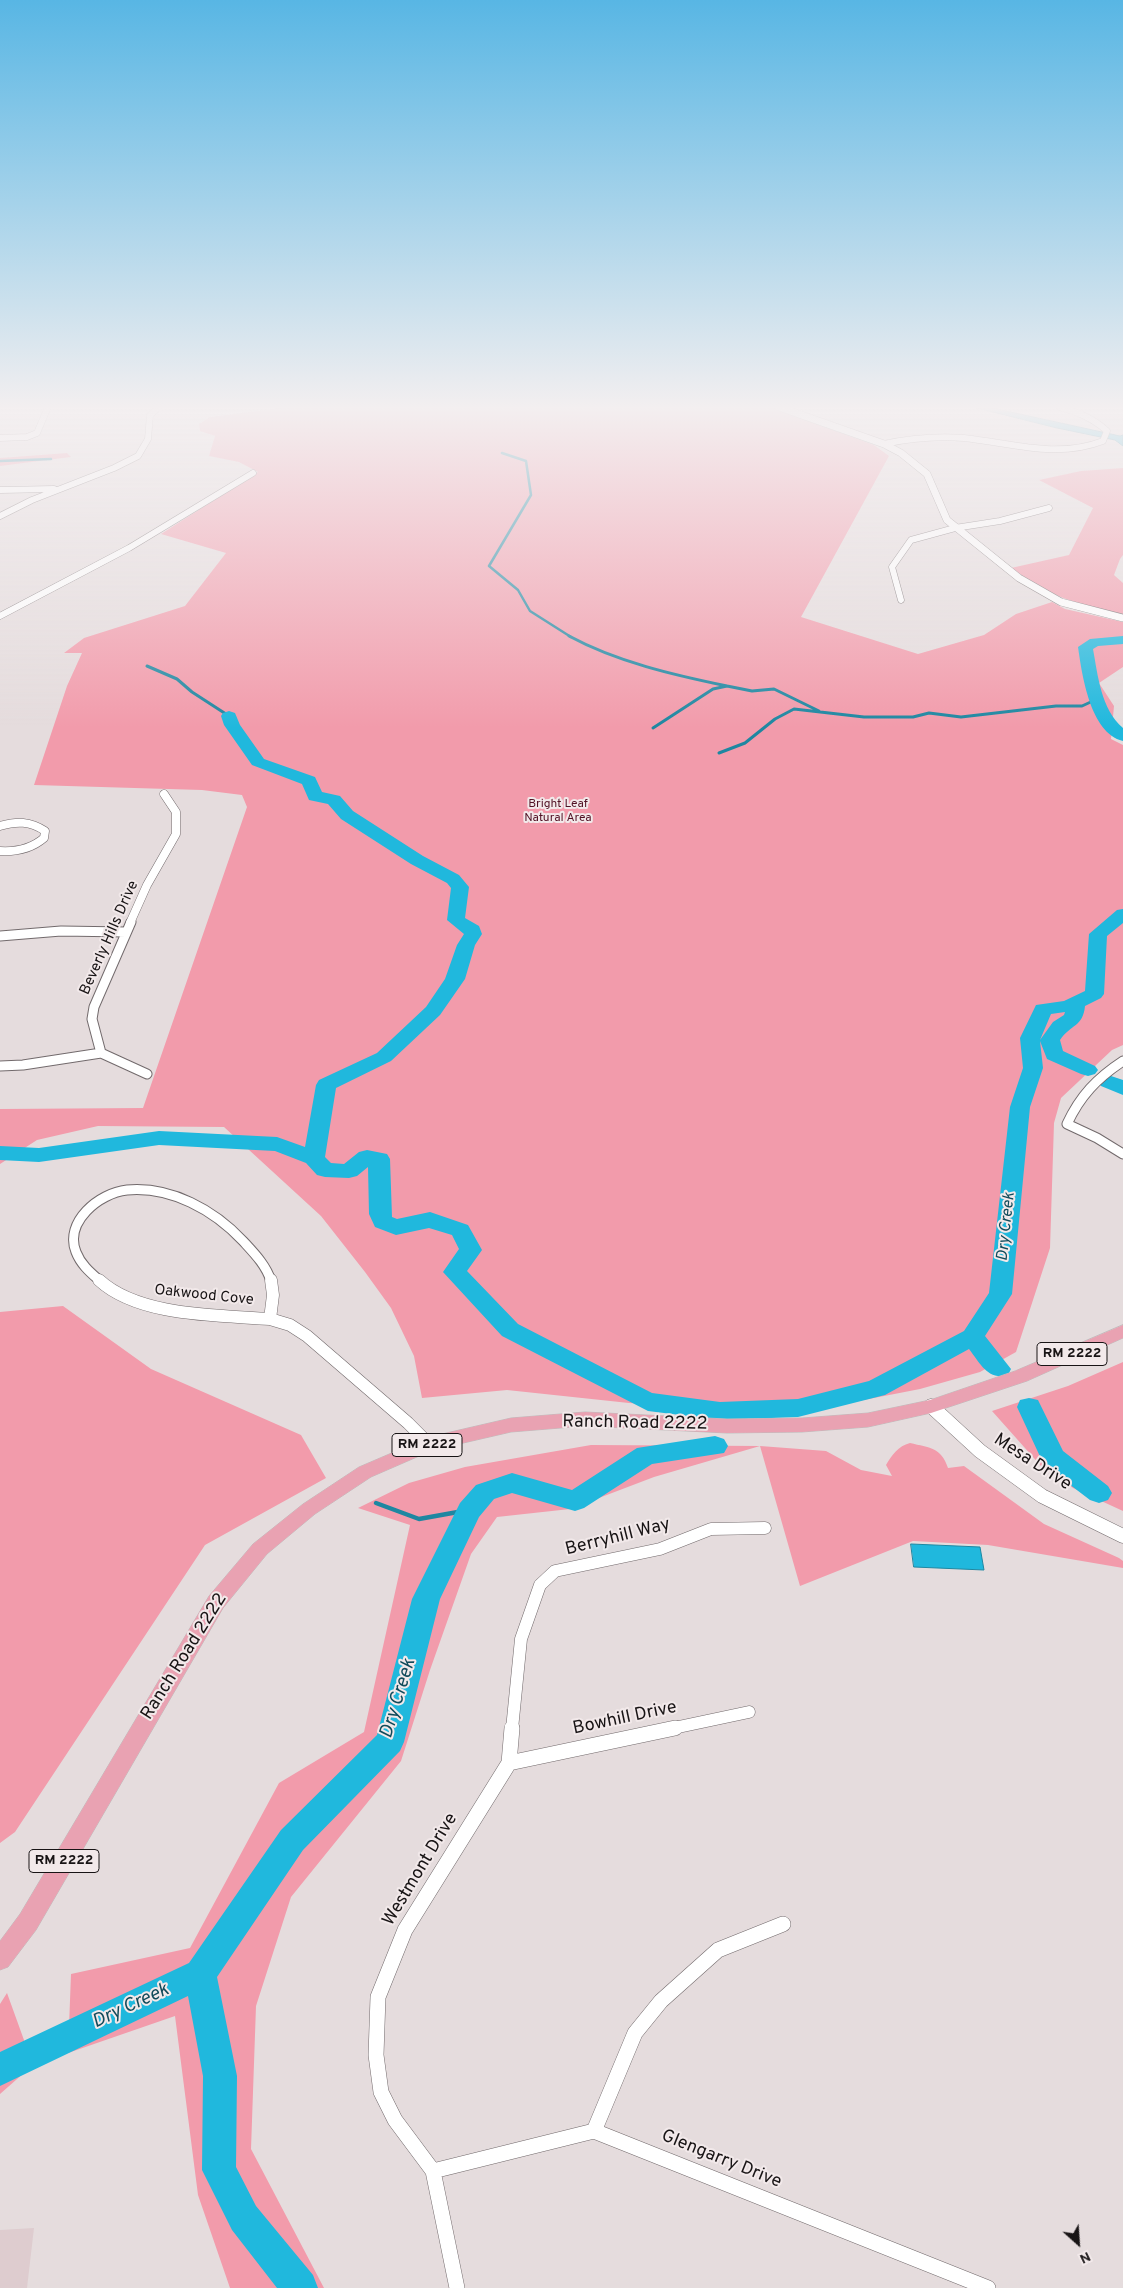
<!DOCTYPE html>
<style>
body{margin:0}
#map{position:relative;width:1123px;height:2288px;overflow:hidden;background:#e5dcdd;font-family:Overpass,sans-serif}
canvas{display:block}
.north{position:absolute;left:1053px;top:2218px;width:50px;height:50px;-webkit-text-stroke:4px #f2e9ea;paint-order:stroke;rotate:154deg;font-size:14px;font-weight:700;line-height:20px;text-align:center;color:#181415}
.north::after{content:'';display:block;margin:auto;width:18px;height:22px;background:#181415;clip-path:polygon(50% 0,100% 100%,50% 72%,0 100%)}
</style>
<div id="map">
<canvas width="1123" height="2288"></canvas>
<div class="north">N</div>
</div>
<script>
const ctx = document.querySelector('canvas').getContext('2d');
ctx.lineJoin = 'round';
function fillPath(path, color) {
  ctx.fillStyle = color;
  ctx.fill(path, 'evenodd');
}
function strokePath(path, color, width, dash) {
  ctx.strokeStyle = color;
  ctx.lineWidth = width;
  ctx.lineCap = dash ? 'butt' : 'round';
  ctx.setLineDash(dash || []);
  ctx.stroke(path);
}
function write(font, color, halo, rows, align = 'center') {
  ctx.font = font + ' Overpass,sans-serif';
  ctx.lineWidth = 4;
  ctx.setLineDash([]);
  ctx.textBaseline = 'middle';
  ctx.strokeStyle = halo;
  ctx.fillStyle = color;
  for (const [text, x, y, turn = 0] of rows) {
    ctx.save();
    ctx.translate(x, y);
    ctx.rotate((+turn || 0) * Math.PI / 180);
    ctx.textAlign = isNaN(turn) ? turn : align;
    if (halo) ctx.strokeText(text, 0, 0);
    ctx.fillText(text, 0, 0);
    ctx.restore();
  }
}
fillPath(new Path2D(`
 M34,2228L27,2288H0V2230Z`), '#decccf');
fillPath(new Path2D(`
 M289,407H770L874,445L889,456L801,617L918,654L984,635L1016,614L1052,602L1065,609L1123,622V667L1099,683L1114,706L1111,739L1123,745V1045L1112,1050L1061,1098L1054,1123L1050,1248L1016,1352L980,1372L920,1389L843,1404L751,1411L629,1403L507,1390L422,1398L414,1356L391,1308L365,1272L321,1216L224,1127L98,1126L37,1140L0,1164V1109L143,1108L247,807L242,795L202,790L34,785L67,686L82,653H64L84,638L185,606L226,553L161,534L258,472L239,462L209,456L215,436L200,431L199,424L210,417Z
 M67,453L71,457L0,466V458Z
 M1123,468V555L1120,559L1114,575L1123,583V614C1077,605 1049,596 1011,568L1069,555L1093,508L1039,480L1081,471Z
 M63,1306L151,1369L301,1435L326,1478L205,1545L15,1832L0,1843V1312Z
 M1123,1362V1511L1073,1488L1041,1466L992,1411L1068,1386Z
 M910,1443C930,1448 941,1447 948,1468L964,1466L1044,1524L1119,1558L1123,1561V1568L988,1545L913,1541L800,1586L760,1446L654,1477L570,1509L497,1517L471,1554L430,1670L401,1761L291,1897L256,2006L251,2149L324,2288H230L198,2195L175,2016L68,2053L71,1974L190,1948L279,1783L364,1732L410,1525L358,1508L409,1483L465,1467L591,1445L760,1446L826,1451L861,1470L892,1476L886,1465C892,1455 898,1446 910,1443Z
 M7,1993L33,2065L0,2094V2004Z`), '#f29bab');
const water = new Path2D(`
 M973,407H988L1120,436L1123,435V446L1115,440L1057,428Z
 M911,1544L980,1547L984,1570L914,1567Z`);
fillPath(water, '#20b8dd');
strokePath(water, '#1e87a1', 1);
strokePath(new Path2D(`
 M502,453L526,461L531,495L489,566L518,590L530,611L571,637
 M0,461L51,459`), '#1e87a1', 2.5);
strokePath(new Path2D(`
 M569,636C617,662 674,675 727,686
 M147,666L177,679L192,692L229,716
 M653,728L713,689L727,686L752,691L774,689L819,711
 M719,753L745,743L775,719L794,709L864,717H913L929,713L961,717L1056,706H1082L1095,700`), '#1e87a1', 3);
strokePath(new Path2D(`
 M376,1503L419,1519L469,1510`), '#1e87a1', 4.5);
fillPath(new Path2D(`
 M1123,636V644L1098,646L1093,649C1098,676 1101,709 1123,728V741C1090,733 1082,674 1078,647L1090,639Z
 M229,711L235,713L240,725L264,759L315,777L322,792L340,796L353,811L423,856L459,875L469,887L465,918L479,926L482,934L475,945L465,979L440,1015L391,1061L336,1088L325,1157L331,1163L344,1164L359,1152L367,1150L387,1154L390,1159L392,1217L397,1219L430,1212L468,1225L482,1250L467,1271L518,1324L652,1393L720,1402L798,1399L869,1381L964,1331L989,1293L1010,1107L1023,1068L1020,1038L1036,1005L1064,1001L1085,991L1089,934L1117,910L1123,909V923L1107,936L1104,994L1101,998L1085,1006C1083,1027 1071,1024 1060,1040L1063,1051L1095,1066L1098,1070L1095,1074L1088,1076L1081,1074L1047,1059L1040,1041L1043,1068L1030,1107L1012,1294L985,1336L1011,1369L1008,1375C988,1381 980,1363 969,1349L885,1395L798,1417L720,1420L648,1411L502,1336L443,1272L459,1249L452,1235L429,1228L396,1235L375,1227L369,1214L368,1167L357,1176L349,1178L325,1177L317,1175L306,1163L275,1151L159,1145L39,1162L0,1160V1146L39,1148L159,1131L277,1137L305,1147L316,1085L319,1080L377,1053L426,1007L445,979L457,945L464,934L447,920L451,888L447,883L411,864L341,819L328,804L309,800L302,784L252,765L224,725L221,716L223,713ZM1065,1012L1064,1015L1053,1022L1040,1040L1051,1014Z
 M1108,1075L1123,1080V1095L1101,1086L1098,1081L1101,1076Z
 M1029,1398L1038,1400L1063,1451L1108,1486L1112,1493L1108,1500L1099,1503L1090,1500L1044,1465L1017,1407L1020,1400Z
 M715,1436L724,1439L728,1446L724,1453L652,1464L584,1508L575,1511L512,1493L494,1499L479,1517L440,1599L404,1742L400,1751L303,1850L217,1977L237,2076L236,2167L256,2206L313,2275L318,2288H277L232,2230L202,2170L203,2076L188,1996L0,2086V2052L189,1963L281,1830L377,1735L412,1599L460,1503L476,1485L512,1473L572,1490L637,1448Z`), '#20b8dd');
const minorFar4 = new Path2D(`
 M0,438L27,437L37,433L48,407
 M884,444C911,438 936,436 964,438C1011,443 1056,459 1103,441L1107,431C1093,418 1077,412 1059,407
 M0,490L54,489
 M0,516L32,500L114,468L138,456L148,439L150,415L159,407
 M901,600L892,567L911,540L955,528L1000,521L1049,508
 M0,616L129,548L253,473`);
const minorFar3 = new Path2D(`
 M0,826C17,821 30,821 45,831L44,838C31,849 17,852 0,851
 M130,923L147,885L176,834V812L164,794`);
const minorFar2 = new Path2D(`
 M131,922L94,1007L92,1019L101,1053L147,1074
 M0,936L61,931L126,932
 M1123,1061C1097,1078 1080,1096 1067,1124L1097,1138L1123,1154
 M0,1066L23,1065L101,1053
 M100,1281C91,1273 81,1265 76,1252C64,1222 99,1193 127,1190C171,1186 214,1210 243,1241C254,1253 266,1265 271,1281`);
const minorFar1 = new Path2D(`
 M99,1280C139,1317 219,1315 270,1319L273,1295L271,1280
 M270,1319L290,1325L307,1336L408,1423L429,1444
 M512,1729L521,1639L540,1585L555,1571L660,1549L711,1529L765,1528
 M669,1729L749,1712`);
const minor = new Path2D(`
 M509,1763L675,1728
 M594,2131L635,2033L661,2001L718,1950L783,1924
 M433,2171L594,2131L988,2288
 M457,2288L433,2171L395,2120L381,2092L376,2055L378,1997L405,1930L509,1763L512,1728`);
const tertiaryFar1 = new Path2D(`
 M779,407L884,444L901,453L927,474L947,520L1019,578L1061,602L1123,618`);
const tertiary = new Path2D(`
 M931,1406L980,1451L1042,1496L1123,1536`);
const primary = new Path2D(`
 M1123,1325V1338L1027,1381L931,1413L868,1427L802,1432L727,1433L585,1426L511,1432L433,1450L371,1477L315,1514L267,1554L223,1608L36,1930L8,1967L0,1970V1941L20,1914L209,1596L253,1544L303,1504L359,1467L429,1437L511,1418L585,1412L727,1419L802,1418L868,1413L930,1400L1015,1371Z`);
strokePath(minorFar4, '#726a6c', 7);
strokePath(minorFar3, '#726a6c', 9);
strokePath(minorFar2, '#726a6c', 11);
strokePath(minorFar1, '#726a6c', 13);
strokePath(minor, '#726a6c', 16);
strokePath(tertiaryFar1, '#726a6c', 8);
strokePath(tertiary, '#726a6c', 15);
strokePath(primary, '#bebdbd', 1);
strokePath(minorFar4, '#fff', 6);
strokePath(minorFar3, '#fff', 8);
strokePath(minorFar2, '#fff', 9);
strokePath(minorFar1, '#fff', 12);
strokePath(minor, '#fff', 15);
strokePath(tertiaryFar1, '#fff', 7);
strokePath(tertiary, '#fff', 14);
fillPath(primary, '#e9a2b2');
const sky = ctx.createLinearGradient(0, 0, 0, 728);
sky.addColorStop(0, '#58b6e4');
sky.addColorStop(0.56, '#f3eff0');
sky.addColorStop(1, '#f3eff000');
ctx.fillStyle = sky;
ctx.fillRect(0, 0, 1123, 728);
write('12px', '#521225', '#f2e9ea', [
 ["Bright Leaf",558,805],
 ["Natural Area",558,819]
]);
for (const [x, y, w] of [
 [1072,1354,70],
 [427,1445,70],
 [64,1861,70]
]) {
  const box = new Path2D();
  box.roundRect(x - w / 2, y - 11.5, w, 23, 4);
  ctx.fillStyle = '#f2e9ea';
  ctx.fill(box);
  strokePath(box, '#181415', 1);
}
write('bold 14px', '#181415', null, [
 ["RM 2222",1072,1354],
 ["RM 2222",427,1445],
 ["RM 2222",64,1861]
]);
write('15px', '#181415', '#f2e9ea', [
 ["Beverly Hills Drive",110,938,-66],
 ["Oakwood Cove",204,1296,6]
]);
write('italic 16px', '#114b5b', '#f2e9ea', [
 ["Dry Creek",1007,1227,-84]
]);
write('18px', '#181415', '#f2e9ea', [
 ["Ranch Road 2222",635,1424,1],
 ["Mesa Drive",1032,1463,33],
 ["Berryhill Way",618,1538,-14],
 ["Ranch Road 2222",185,1657,-58],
 ["Bowhill Drive",625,1719,-12],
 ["Westmont Drive",421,1870,-59],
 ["Glengarry Drive",721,2160,22]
]);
write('italic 19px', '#114b5b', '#f2e9ea', [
 ["Dry Creek",399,1699,-73],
 ["Dry Creek",131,2007,-25]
]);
</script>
